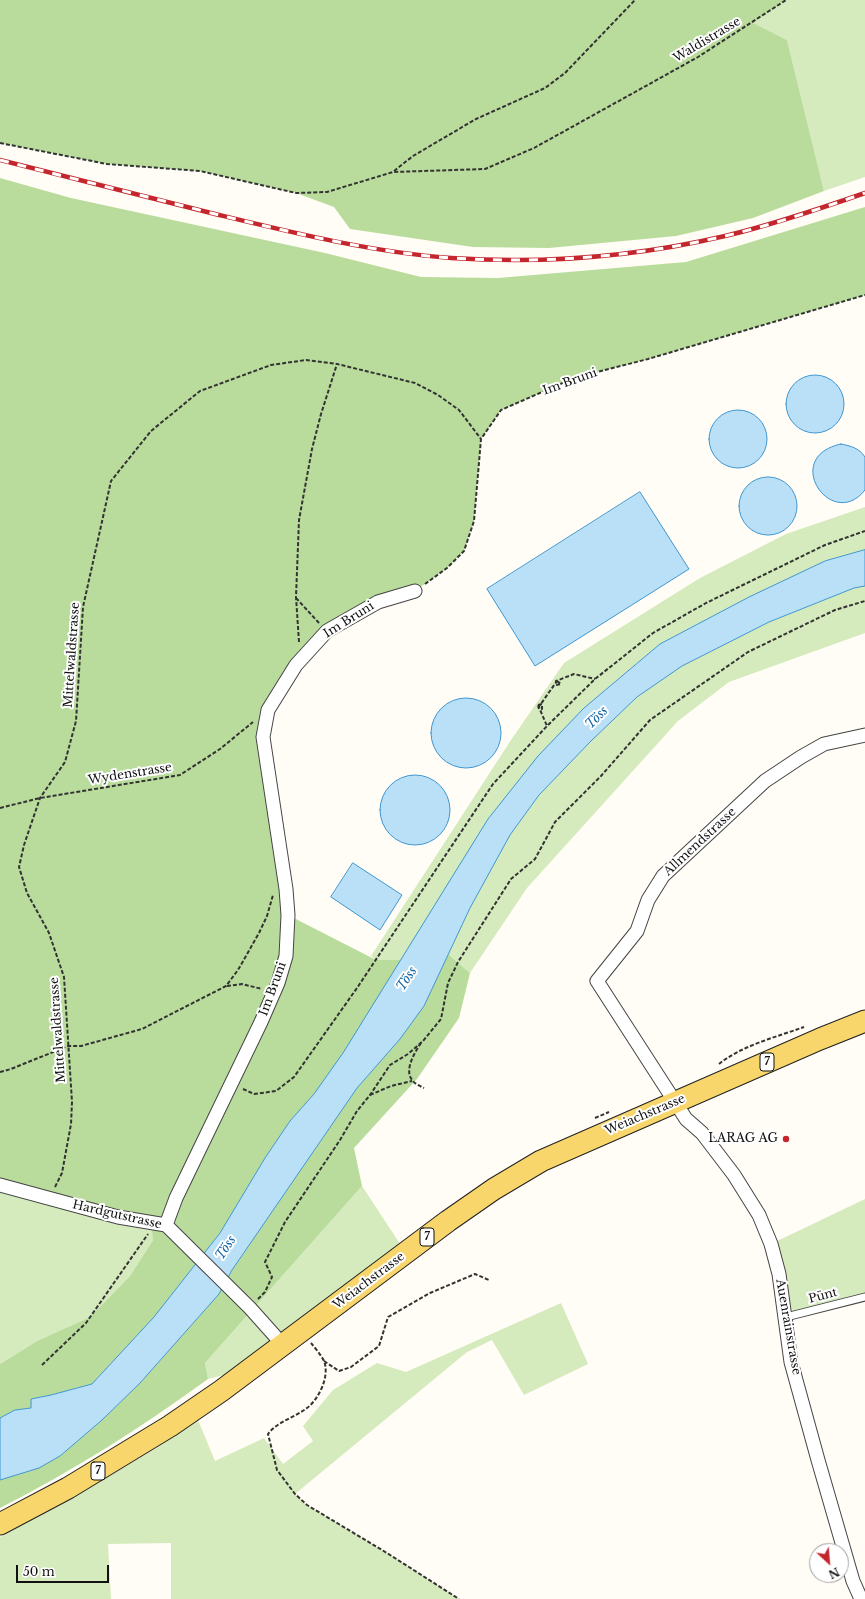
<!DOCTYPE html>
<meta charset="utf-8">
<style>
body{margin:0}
#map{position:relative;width:865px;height:1599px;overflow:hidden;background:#fffdf5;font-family:"Libre Baskerville",serif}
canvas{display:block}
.north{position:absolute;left:809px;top:1543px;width:40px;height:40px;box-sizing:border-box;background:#fff;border:1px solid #a0a0a0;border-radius:50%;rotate:154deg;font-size:11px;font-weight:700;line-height:16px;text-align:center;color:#111}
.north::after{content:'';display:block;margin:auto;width:14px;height:18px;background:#c4262e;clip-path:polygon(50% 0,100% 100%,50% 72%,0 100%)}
.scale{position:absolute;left:16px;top:1565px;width:93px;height:18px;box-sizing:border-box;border:2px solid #111;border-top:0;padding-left:5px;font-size:12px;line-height:14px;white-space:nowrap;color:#111;-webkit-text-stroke:3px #fff;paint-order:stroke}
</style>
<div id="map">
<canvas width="865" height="1599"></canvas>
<div class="north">N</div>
<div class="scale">50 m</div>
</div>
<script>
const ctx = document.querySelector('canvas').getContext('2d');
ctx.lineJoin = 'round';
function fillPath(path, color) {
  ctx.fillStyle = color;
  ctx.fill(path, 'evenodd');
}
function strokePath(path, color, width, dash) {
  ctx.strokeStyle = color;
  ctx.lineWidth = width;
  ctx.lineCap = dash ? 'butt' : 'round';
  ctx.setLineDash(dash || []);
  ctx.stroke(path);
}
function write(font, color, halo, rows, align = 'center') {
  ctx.font = font + ' "Libre Baskerville",serif';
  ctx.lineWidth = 4;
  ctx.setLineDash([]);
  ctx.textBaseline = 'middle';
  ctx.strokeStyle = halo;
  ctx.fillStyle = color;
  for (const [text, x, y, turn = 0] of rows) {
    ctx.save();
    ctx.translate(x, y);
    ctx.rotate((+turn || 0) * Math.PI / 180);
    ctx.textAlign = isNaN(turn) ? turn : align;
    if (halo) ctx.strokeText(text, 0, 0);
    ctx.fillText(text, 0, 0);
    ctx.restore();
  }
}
fillPath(new Path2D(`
 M786,0H865V177L824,191L787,40L752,23Z
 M865,507V550L825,561L749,597L660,644L584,708L488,819L402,960H376L371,956L511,740L564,663L700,578L786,534Z
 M865,586V633L729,682L678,721L527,888L470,973L448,954L470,908L510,835L539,795L591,741L637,697L682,666L769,622L854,588Z
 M0,1185L153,1224V1240L130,1276L90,1317L37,1341L0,1364Z
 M362,1186L406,1253L252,1368L208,1379L205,1363Z
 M865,1199V1297L786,1317L771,1244Z
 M561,1303L588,1364L524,1395L492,1340L467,1352L295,1494L307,1505L387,1553L459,1599H171V1543L108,1544L111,1599H0V1537L109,1476L153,1450L198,1420L215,1461L264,1438L283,1464L313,1441L303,1426L333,1390L377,1363L406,1372Z`), '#d5ebbd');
fillPath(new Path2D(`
 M0,0H786L753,23L787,40L824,191L753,218L676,236L549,248L473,247L350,229L334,207L296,193L200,171L107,164L0,143Z
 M0,178L71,198L325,253L421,277L498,278L686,262L865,207V295L648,359L574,378L501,410L481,439L474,521L464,551L447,568L415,591L327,631L296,665L263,737L288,915L376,960H402L343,1053L314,1094L290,1121L265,1158L220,1233L154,1317L92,1384L51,1395L31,1399L32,1408L15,1410L0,1418V1364L37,1341L90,1317L130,1276L153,1240L152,1224L0,1185Z
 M448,954L470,973L459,1018L417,1079L354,1148L362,1186L205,1363L208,1379C142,1427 73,1471 0,1508V1480L39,1468L60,1456L102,1420L140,1383L219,1294L232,1270L357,1088L400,1039L424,1006Z`), '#b9dc9c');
const water = new Path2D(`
 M786 404a29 29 0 1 1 58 0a29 29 0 1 1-58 0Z
 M709 439a29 29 0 1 1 58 0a29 29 0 1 1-58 0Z
 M841,444C851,446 859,448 865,457V490C832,532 780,457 841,444Z
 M739 506a29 29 0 1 1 58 0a29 29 0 1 1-58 0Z
 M640,492L689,569L535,666L487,589Z
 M865,550V586L854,588L769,622L682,666L637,697L591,741L539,795L510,835L470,908L424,1006L400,1039L357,1088L232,1270L219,1294L140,1383L102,1420L60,1456L39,1468L0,1480V1418L15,1410L31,1408V1399L51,1395L92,1384L154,1317L220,1233L265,1158L290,1121L314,1094L343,1053L488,819L538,756L584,708L660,644L749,597L825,561Z
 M431 733a35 35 0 1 1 70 0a35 35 0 1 1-70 0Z
 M380 810a35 35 0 1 1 70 0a35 35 0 1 1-70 0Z
 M353,863L402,895L380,930L331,897Z`);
fillPath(water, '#b9e0f7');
strokePath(water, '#3f96cf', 1);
const service = new Path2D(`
 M786,1317L865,1297`);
const minor = new Path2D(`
 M0,1185L118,1217L166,1225L250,1308L283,1345
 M166,1225L176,1198L261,1022L278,983L286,956L288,915L286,889L263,737L268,710L296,665L327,631L378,602L415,591
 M861,1599L853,1581L818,1460L791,1362L779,1274L771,1244L759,1215L734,1175L702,1133L686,1119L597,981L637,931L648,900L663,876L765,781L801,757L824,744L865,735`);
const primary = new Path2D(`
 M0,1524L68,1488L170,1426L221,1391L448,1221L494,1189L541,1161L820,1039L865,1021`);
strokePath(service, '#444', 9);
strokePath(minor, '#444', 15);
strokePath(primary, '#222', 23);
strokePath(new Path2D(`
 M0,143L107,164L200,171L296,193L327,192L393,172L485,169L534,148L635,92L698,57L786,0
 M394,171L413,156L476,119L545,88L565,73L635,0
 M425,584L447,568L464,551L474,521L481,439L501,410L574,378L648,359L865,295
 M296,598L319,623
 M299,642L296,597L299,520L312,449L321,414L337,364
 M557,681L561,684L556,685V681L574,674L595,679
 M538,705L547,726
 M538,705L542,704V709L538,708
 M0,808L40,798L180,775L220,749L253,722
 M227,986L242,984L262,989
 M421,1043C415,1052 403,1071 413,1081C415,1084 420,1086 424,1088
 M719,1064C741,1046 776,1037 804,1027
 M0,1072L11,1069L68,1046H81L142,1029L226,986L238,970L259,933L267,916L273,895
 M243,1089L254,1094L276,1091L294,1077L357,988L493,784L547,726L595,679L653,633L706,603L825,545L865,531
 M370,1095L391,1086L412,1081
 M595,1118L609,1112
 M55,1187L62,1173L71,1124L72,1102L64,977L49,933L27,893L19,867L24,845L40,798L65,762L76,721L83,607L111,481L151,431L200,391L271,365L306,360L337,364L415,383L438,395L459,410L481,439
 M258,1299L265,1292L272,1277L265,1262L285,1222L340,1140L357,1111L370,1095L390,1065L408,1054L423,1041L441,1019L448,983L458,962L511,879L535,859L555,822L601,776L650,720L748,652L835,610L865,601
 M311,1343C315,1348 321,1355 324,1361C330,1376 319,1399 307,1408C294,1418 278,1421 268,1434L277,1470L295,1494L307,1505L387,1553L459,1599
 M324,1361L339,1371L351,1367L379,1346L388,1317L430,1293L475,1274L489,1280
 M42,1365L86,1323L148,1234`), '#333', 2, [4, 2]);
strokePath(service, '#fff', 7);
strokePath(minor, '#fff', 13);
strokePath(primary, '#f9d66b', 21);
const rail = new Path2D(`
 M0,160C70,178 141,195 211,213C290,232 370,252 451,258C543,264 635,257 725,236C772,225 819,209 865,193`);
strokePath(rail, '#c4262e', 4.5);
strokePath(rail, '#fff', 3, [9]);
strokePath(new Path2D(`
 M538,708L557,681`), '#333', 2, [4, 2]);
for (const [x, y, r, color] of [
 [786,1139,4,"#c4262e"]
]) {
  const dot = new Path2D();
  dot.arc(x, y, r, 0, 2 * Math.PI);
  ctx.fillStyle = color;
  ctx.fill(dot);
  strokePath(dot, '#fff', 1.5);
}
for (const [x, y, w] of [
 [767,1062,14],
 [427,1237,14],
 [98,1471,14]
]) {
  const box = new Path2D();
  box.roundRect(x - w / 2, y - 9, w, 18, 3);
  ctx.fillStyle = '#fff';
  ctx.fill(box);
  strokePath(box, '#111', 1);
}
write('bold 11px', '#111', null, [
 ["7",767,1062],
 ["7",427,1237],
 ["7",98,1471]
]);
write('12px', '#111', '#fff', [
 ["Waldistrasse",707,40,-31],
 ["Im Bruni",570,382,-20],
 ["Im Bruni",349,620,-32],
 ["Mittelwaldstrasse",72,655,-86],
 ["Wydenstrasse",130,774,-9],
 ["Allmendstrasse",700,842,-43],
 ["Im Bruni",273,989,-70],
 ["Mittelwaldstrasse",58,1030,-94],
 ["Weiachstrasse",645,1115,-23],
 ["Hardgutstrasse",117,1215,13],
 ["Weiachstrasse",369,1281,-37],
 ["Pünt",823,1296,-15],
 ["Auenrainstrasse",788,1327,80]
]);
write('12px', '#111', '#fff', [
 ["LARAG AG",778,1139]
], 'right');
write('italic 13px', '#1768a6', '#fff', [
 ["Töss",597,718,-45],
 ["Töss",407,979,-56],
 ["Töss",226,1248,-56]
]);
</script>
